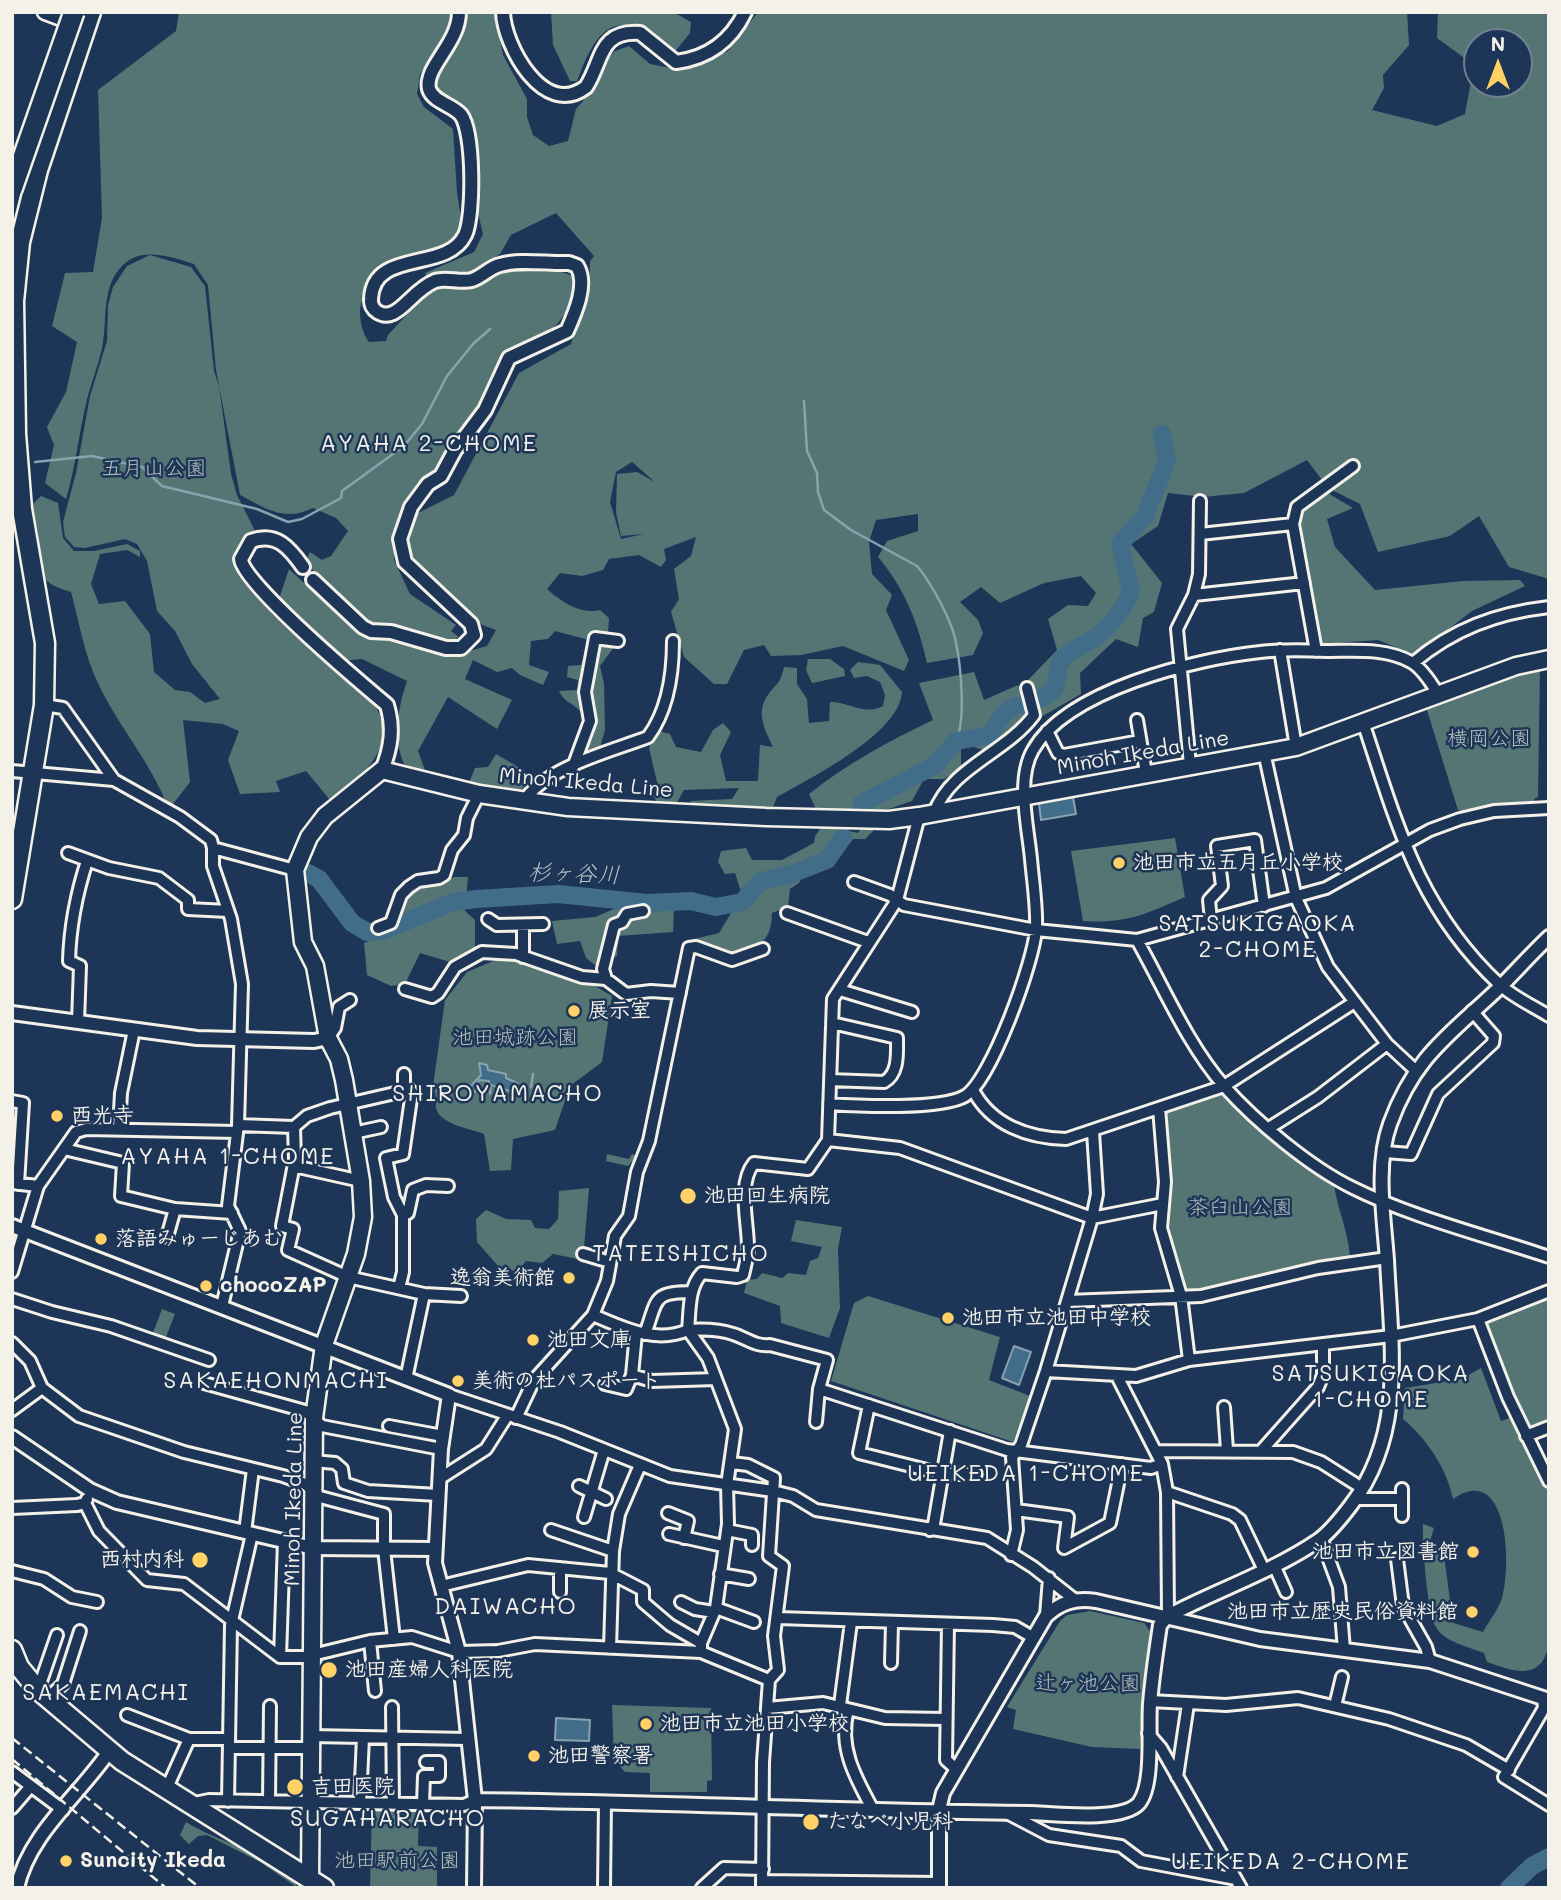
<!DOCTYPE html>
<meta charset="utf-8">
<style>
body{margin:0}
#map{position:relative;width:1561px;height:1900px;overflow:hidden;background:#1d3557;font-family:Mali,sans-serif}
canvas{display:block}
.frame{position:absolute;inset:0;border:14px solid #f4f1e8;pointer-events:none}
.north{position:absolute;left:1463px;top:28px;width:70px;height:70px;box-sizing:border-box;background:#1d3557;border:2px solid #738091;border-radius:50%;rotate:0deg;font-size:19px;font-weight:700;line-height:28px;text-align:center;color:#f4f1e8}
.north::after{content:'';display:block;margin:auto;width:24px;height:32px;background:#ffd166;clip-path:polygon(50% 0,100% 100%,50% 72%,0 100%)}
</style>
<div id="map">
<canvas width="1561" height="1900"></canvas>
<div class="frame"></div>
<div class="north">N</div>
</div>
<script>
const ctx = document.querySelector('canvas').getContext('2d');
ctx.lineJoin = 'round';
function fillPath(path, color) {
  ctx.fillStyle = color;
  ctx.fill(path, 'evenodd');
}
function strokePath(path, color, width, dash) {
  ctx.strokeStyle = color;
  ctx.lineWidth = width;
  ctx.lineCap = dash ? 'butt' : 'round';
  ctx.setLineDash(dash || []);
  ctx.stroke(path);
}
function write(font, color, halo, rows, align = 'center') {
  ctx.font = font + ' Mali,"Klee One",sans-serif';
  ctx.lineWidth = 5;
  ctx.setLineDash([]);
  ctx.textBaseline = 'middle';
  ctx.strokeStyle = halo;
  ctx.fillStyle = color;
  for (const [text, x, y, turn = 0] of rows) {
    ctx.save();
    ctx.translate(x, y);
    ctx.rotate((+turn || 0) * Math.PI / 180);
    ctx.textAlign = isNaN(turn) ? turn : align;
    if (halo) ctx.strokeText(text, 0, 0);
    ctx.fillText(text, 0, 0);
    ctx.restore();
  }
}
fillPath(new Path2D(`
 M179,12H451L450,33L420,74L417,94L424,107L453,129L457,193L462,225L459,239C430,262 403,248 373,281C365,290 361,299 360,311C360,321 362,333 369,342L386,341L388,335L423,297L439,289L480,284L499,270L562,272L573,276C571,330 547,331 505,356L478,407L439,468L419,487L400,517L396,535L394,560L410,594L456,625L451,631L459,637L448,643L391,625L365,622L305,562L310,552L322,560L331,556L348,531L336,518L313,508C285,522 266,509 240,495L216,370L208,285L194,264C172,257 142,246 123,265C102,285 107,316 103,342C100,361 92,380 87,399C79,432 76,466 66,499L45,483L54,445L47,427L66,392L77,342L52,326L65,273L93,272L102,218L98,90L176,31Z
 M467,12H495L503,55L527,99V117L533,135L549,146L568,141L576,109L596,86L602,64L615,51L629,46L650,64L670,68L695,66L728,51L758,12H1407L1409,45L1383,75L1384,88L1372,110L1437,126L1465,114L1474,65L1437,38L1438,12H1549V579L1509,567L1479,516L1450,536L1378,552L1360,504L1328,488L1307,460L1244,493L1203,497L1168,493L1158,526L1131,544L1162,583L1154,612L1143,618L1138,647L1116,639L1080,673L1081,694L1041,717L1028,680L1057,650L1048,619L1068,605L1088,606L1096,593L1081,576L1044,583L1000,603L981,587L960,602L978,620L983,633L973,655L927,663C918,623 905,589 878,557L887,541L918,531V514L876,520L869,542L872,574L892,595L886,610L909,660L904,671L843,646L801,655L771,656L764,645L744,650L727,684H714L684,657L671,612L679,599L674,569L691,556L696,537L664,549L666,560L661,567L639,555L609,559L603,570L582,576L560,573L547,589C561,602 582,615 600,610L609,618L608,633L617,643L600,666L604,684L605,730L599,751L582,760C583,745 589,722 579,710C571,702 564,702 559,691L577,690L578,680L567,677L568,666L581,665L589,640L555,631L548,639L531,641L529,665L549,672L543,685L520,675L512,668L497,672L473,660L465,679L512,700L497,729L448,697L418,751L426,773L404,764C393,738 398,707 407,681L362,659L339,661L279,599L289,569L358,633L391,637L423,648L462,653L487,646L496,630L477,623L448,590L414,563L407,553L408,528L418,513L454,495L519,373L571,344L589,285L590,261L594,256L556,213L511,235L500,254L470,273L434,276L429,280L425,273L474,252L483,234L476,205L473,130L470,122L435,88L438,73L462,39ZM1477,42H1519V84H1477ZM632,462L655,482L637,472L617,474L616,512L621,536L644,534L621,539L610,502L616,472Z
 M551,12H673L691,22L690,33L673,54C662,46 650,33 638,28C601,13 587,56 577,81H570L553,45Z
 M150,255L191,267L205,286L214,371L219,386L231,474L237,495L257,535L242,544L233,556C246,605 333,666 372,701C402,744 364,776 330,800L306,771L276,781L280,792L240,794L228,760L239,731L223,724L183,720L190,782L173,804L167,805C150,761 117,725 97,681C84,654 79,621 71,592C30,580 41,566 38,533C37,524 32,515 30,507L41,496L58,503L63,538L74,551H94L127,544L140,551V557L127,550L100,554L91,584L99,604L125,601L150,634L154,672L175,690L190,692L205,703L220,699L192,664L175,631L157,611L147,561L137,544L125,539L85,548L74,547L65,537L63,522L76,473L90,396L107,341L108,305L113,287L127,266Z
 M1326,492L1353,508L1327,519L1335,547L1375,590L1463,581L1520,580L1525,586L1472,611L1415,655L1378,640L1321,644L1299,512Z
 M808,659H830L844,669L845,676L812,683L806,670Z
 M858,662L880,665L902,692C900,733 811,778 777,797L772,810L698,807L690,801L732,799L739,788L684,790L675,806H661L650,793L658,786L649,748L658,731L670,734L676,747L701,752L713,730L723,723L731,732L720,755L726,781H758L760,745L773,747C765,730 755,712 768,695C777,682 780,685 784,667L797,668V684L807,699L809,723L829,721L830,702C851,702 863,716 883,706L885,695L880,682L867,676L854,678L850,670Z
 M1540,668L1538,797L1534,799V805L1469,812L1458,810L1426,707L1509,676Z
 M974,672L984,700L1018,685L1030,715L987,751L961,743V769L944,779H924L912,801L880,812L816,809L809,794C848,763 889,741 933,720L919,683Z
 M496,754L525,771L530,779L521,790L505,793L469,783L475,768L488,767Z
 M873,824L874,830L865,839H853L841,855L799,875L800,882L790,889L788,907L772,913C771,946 757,945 731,956L690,940L719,933L742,895L735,873L725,874L718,862L721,851L746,848L752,860H782L814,843L815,836L823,825L858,833L863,825Z
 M1175,838L1185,897C1146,914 1126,924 1083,921L1071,851Z
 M454,877H468L465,911L475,920V949L450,962L420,953L405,984L391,986L367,975L364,943C377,937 393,929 400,916C406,904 405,896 417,888C428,882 442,884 454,877Z
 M621,906L674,908L673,932L618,936L617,956L595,965L586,958L580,941L557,944L552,921L595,917Z
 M503,957L588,982L612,996L602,1062L570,1086L555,1130L513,1139L511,1170L490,1171L484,1134C471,1129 439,1124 436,1108C435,1099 437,1095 433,1086L445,1000L467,972Z
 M1221,1091L1334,1185C1338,1211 1348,1230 1350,1257L1219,1289L1187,1291L1183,1287L1165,1228L1169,1181L1164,1114L1166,1110Z
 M607,1154L629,1159L632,1154L637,1156L628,1166L606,1161Z
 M589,1188L583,1260L553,1254L542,1263L526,1261L517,1272L498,1266L477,1242L476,1219L486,1210L506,1219L531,1220L535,1228L549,1229L558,1219L559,1191Z
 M796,1220L842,1227L838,1249L840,1308L829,1338L781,1323L780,1306L744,1293L747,1280L757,1279L762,1273L782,1278L788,1273L806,1275L810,1261L818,1258L822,1247L791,1241Z
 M868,1296L1000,1337L989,1380L1030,1396L1013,1442L831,1381L854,1303Z
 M1549,1296V1422L1531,1429L1526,1426L1485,1323Z
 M162,1309L175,1314L164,1342L151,1338Z
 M1481,1368L1501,1421L1513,1417L1549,1487V1649C1545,1653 1545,1659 1541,1663C1527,1679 1503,1667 1487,1662L1484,1653C1469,1647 1444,1642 1436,1627C1427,1613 1422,1541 1423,1524L1434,1528L1430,1541L1443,1549L1451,1607L1447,1621L1483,1632C1489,1621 1498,1610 1502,1598C1512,1565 1508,1461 1453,1499C1447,1469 1427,1439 1403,1419L1405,1388L1461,1379Z
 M1090,1611L1144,1623L1150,1631L1140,1749L1092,1747L1013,1729L1016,1710L1007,1707L1060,1621L1067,1615Z
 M612,1705L711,1708L712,1780L707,1781V1792H650V1773L625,1772L614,1760Z
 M372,1806L419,1807L418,1846L437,1847V1888H370Z
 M186,1822C215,1841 281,1857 298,1888L260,1862L207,1835L198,1836L189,1844L180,1835Z`), '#557575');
const water = new Path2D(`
 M1073,797L1076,814L1041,820L1039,803Z
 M479,1063L487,1065L488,1070L506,1074V1078L517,1083L518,1088L513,1092L491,1085L490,1094L489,1081L479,1080L475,1092L469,1088L481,1075Z
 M1014,1346L1031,1352L1019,1385L1002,1378Z
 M556,1718L590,1720L589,1741L555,1740Z`);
fillPath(water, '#426d89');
strokePath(water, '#89a2af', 2);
strokePath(new Path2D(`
 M804,401L807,451L817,473L818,492L824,510L851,530L917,566C931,582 953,623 956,643C961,667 966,719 956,741
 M35,462L92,456L142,467L162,486L257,509L288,522L302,519L341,498L342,491L404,446L422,424L447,376L473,344L490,329
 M531,1087L533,1074`), '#89a2af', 2.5);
strokePath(new Path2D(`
 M862,803L934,766L956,741L990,735C1014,692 1018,714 1050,693C1060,687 1055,672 1060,663C1067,650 1083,646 1095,638C1111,625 1124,610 1131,591L1120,544L1145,516L1167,461L1162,434
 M308,873L319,879L352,923L367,932L383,931L453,902L476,899L558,894L647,903L691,901L716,907L742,902L761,881L789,875L827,860L843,837
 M1509,1888L1532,1866L1549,1857`), '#426d89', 18);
const minor = new Path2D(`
 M1293,524L1297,507L1353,466
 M1200,534L1293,524L1316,651
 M1194,595L1304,583
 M1280,650L1296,747
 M1413,663C1453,629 1497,613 1549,607
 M44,705L63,708L114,780L180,817L211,840L213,848L295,870
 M1137,720L1146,773
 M1363,722C1397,824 1418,908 1499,984C1513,997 1533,1006 1549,1016
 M1047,731L1058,753L1064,755L1140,741
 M1264,752L1296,898L1328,967L1387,1044L1415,1070
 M1190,765L1177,629L1194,595L1199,574L1200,501
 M573,767L590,721L585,692L595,638L618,641
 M12,771L114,780
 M523,802C546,767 609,752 648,737C668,710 673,674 673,641
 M934,813C951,767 1006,753 1034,715L1027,688
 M213,848V866L231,919L242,984L238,1125L228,1206L240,1231L222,1306
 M68,853L109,868L159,878L188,900V909L228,911
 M854,882L890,895L904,905L1036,930L1137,940L1326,888L1430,830L1460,819L1494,811L1549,808
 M787,913L868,942
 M488,919L497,925L543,924
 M1211,920L1209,900L1222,886L1217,846L1255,840L1264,906
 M378,928L391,923L401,895L409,887L418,881L439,878L444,875L452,850L464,835L467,818L479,794
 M1137,940C1164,988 1188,1045 1224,1086C1256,1122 1310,1167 1353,1188C1411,1217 1487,1236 1549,1257
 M523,957V925
 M606,979L603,969L614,925L622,922L627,914L643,911
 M405,989L432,997L438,993L455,967L482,952L516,954L582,977L606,979L626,994L651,991L680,993
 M840,990L912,1012
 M78,1022L80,966L69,961C70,926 76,895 87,861
 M328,1038L335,1028L339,1007L350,1000
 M830,1080L884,1082C899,1074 897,1053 897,1038L832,1023
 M973,1090C991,1125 1028,1138 1066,1139L1224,1086L1353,1003
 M12,1101L23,1103L18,1184
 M829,1104C858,1106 941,1110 965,1096C991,1081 1035,959 1036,928C1037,906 1033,882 1031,859C1028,827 1016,779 1033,750C1067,690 1195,659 1260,652C1282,649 1306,650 1328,651C1357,651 1385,648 1411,662C1422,668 1432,684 1438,694
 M1159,1108L1165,1182L1161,1228L1181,1296L1189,1360
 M238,1125L294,1127L307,1116L330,1108L408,1090
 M294,1127L295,1159L282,1226L293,1229L288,1250L348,1277L424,1294L461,1296
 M1269,1128L1318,1097L1387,1044
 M119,1129L121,1093L134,1030
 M353,1133L381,1127
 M828,1140L900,1148L1092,1218L1163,1204
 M64,1149L123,1163L121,1196L175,1209L232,1213
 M1385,1152L1411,1154L1438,1094L1493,1043L1494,1036L1472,1011
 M294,1166L361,1181
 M12,1183L38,1186L76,1132L86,1129L237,1132
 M403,1215L408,1213L413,1190L426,1185L448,1186
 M167,1237L175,1209
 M583,1254L610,1262
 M12,1272L38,1186
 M399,1288L403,1272V1215L394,1197L386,1158L403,1154L412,1092L404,1086V1074
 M12,1299L52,1312L111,1326L209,1360
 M1067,1301L1201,1296L1318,1268L1387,1258
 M593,1315C623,1328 656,1344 688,1330C690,1311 688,1288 702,1273L737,1277L743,1275C745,1266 748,1256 748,1247C748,1222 737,1184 754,1163L808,1169L828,1140L833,999L897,900L919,816
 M1478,1319L1508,1397L1549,1481
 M688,1330L708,1358L735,1429L727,1485L728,1524L716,1608L701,1643V1652
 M688,1330C703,1329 718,1329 733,1334C746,1338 756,1347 770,1345L827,1360L819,1389L816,1422
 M645,1334C658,1299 652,1292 692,1292
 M12,1343L30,1361L42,1388L79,1416L184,1452L283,1476L305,1484L320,1497L384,1514V1549L394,1639
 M1046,1371L1136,1376L1189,1360L1391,1336L1478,1319L1549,1291
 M632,1375L652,1381L716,1379
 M1117,1376L1162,1464L1167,1492L1168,1616
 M406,1379L424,1294
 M204,1383L305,1411L322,1426L441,1449
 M605,1384L626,1389L632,1375L636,1333
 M819,1389L1007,1450L1151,1468L1162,1464
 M449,1395L560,1432L670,1476L773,1491L793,1496L816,1510L987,1538L1033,1567L1075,1600
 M869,1405L859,1453L943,1474H976
 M1224,1407L1227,1450
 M12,1410L42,1388
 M516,1418L534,1380L593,1315L607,1281L615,1236L629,1216L637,1172L649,1141L689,948L696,947L732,960L763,949
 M389,1426L443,1436
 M1526,1436L1549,1427
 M1262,1450L1318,1387L1323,1375V1344
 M1157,1451L1293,1452L1321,1462L1362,1488
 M313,1461L335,1463L342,1469L344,1483L368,1491L438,1495
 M732,1463L748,1465L774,1478L769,1556L783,1566L774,1636L778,1670L769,1680L763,1762L762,1888
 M439,1479L486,1449L507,1416
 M579,1486L606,1499
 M1167,1492L1232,1514L1240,1520L1264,1570
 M1356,1499H1402
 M85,1503L99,1531L147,1580L184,1584L280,1657H304L370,1641L412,1637L459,1652L498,1651L535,1644L701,1652L769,1680
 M12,1508L77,1505L85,1503L87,1499
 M1016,1510L1068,1517L1064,1548L1110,1523L1122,1464
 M668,1513L688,1521L684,1538
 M1402,1516V1489
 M584,1517L604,1450
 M551,1530L613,1551
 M727,1530L752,1535V1545
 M930,1530L934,1524L950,1431
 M245,1532L253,1469
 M669,1534L723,1546
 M1321,1538L1339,1587L1344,1650
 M1011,1555L1017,1530L1012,1457L1021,1445L1046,1371L1092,1218L1097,1194L1093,1132
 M1397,1559L1403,1606L1426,1647L1430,1661
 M1274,1565L1286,1592
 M560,1568V1592
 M12,1571L44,1579L72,1597L97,1602
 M720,1574L749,1579
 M441,1586L528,1565L610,1573L643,1590V1602L670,1625L701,1643
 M681,1602L695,1609L714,1612
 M716,1608L754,1622
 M1046,1616L1049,1578
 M778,1618L993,1625L1015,1627L1034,1638
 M948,1624L946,1760L955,1768
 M370,1641L375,1691
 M610,1648L613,1551L619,1514L640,1465
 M280,1657L284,1541
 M891,1663L892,1623
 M38,1690L57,1635
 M1543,1698L1544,1708L1504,1777L1549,1805
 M47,1699L63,1684L80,1631
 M1150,1701L1226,1705L1298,1698L1389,1719L1466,1745L1509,1770
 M840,1705L851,1622
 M1335,1706L1342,1677
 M392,1707L393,1804
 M767,1708L823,1703L885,1718L946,1719
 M848,1710C838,1746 855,1777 872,1808
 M127,1715L189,1739H229
 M1148,1733L1161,1748L1241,1888
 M311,1736L468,1739
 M229,1748H304
 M12,1772L63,1810
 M1177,1777L1188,1704
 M166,1790L189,1739
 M228,1801L231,1625L252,1534
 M269,1801L270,1706
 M360,1803L363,1737
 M190,1804L209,1800L464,1805L475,1800
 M423,1804L424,1776H439V1762H426
 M12,1808L31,1786
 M1007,1813L1049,1835L1121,1846L1141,1861L1236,1879
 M762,1881L939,1883
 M604,1888L605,1802
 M702,1888L724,1868L763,1869`);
const tertiary = new Path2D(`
 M503,12C504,46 544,119 586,87C603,61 598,30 640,33L676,62C709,58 731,41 745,12
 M303,567C289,547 276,532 251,541L241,559C242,583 362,684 387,705C394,728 391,748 382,770
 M313,580L363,627L371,631L391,632L446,648H461L474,635L471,624L405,562L400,539L411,507L428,484L441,476L455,450L485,410L509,358L567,331C575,313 588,284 577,266L569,263C548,264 520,259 500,265C490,267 482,277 472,280C460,283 446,277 435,281C416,289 406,307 393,313C382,318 370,310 371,299C373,248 447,273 465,235C474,217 474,132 461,115C453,105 433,102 429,89C424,67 459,44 459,12
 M12,1013L197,1038L314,1041L328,1038
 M12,1226L449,1395L441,1449L435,1563L459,1652L475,1800L474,1888
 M12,1437L90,1490L117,1502L313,1548L434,1549
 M475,1800C660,1802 845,1811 1031,1813C1055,1814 1123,1822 1139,1803C1154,1784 1148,1729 1150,1704C1152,1678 1156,1652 1160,1625L1168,1616C1217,1590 1272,1572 1319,1540C1331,1531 1342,1517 1351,1505C1406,1433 1391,1345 1387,1260C1384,1218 1375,1165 1390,1124C1415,1055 1451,1034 1501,986C1517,970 1532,953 1549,937
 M17,1888C29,1833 80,1795 110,1750
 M939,1888V1810L943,1793L1046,1616C1061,1602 1076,1598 1096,1601L1260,1639L1430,1661L1549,1700`);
const secondary = new Path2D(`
 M45,12L77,24`);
const primary = new Path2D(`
 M310,1877L314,1418L324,1345L356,1254L363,1217L361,1181L344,1080L339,1059L328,1038L315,966L303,942L295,870L309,837L325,816L382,770L479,794L568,807L766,817L889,820L919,816L1296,747L1516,666L1549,659`);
const trunk = new Path2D(`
 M12,899L44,705L45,643L22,509L16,434L14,301L20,242L38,170L91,12
 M12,1650L19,1667L38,1690L122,1761L324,1888`);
strokePath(minor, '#f4f1e8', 16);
strokePath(tertiary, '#f4f1e8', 18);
strokePath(secondary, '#f4f1e8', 19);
strokePath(primary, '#f4f1e8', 21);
strokePath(trunk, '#f4f1e8', 23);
strokePath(minor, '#1d3557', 10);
strokePath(tertiary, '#1d3557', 12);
strokePath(secondary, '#1d3557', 14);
strokePath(primary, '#1d3557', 16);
strokePath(trunk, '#1d3557', 18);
strokePath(new Path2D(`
 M12,1738L200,1888
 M12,1759L166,1888`), '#f4f1e8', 2.5, [10, 5]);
const motorwayBridge = new Path2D(`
 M12,189L74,12`);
strokePath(motorwayBridge, '#f4f1e8', 24, []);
strokePath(motorwayBridge, '#1d3557', 19);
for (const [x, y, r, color] of [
 [1119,863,7,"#ffd166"],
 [574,1011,7,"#ffd166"],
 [57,1116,7,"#ffd166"],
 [688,1196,9,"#ffd166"],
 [101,1239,7,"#ffd166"],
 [569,1278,7,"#ffd166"],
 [206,1286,7,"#ffd166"],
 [948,1318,7,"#ffd166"],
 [533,1340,7,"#ffd166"],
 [458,1381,7,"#ffd166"],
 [1473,1552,7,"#ffd166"],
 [200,1560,9,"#ffd166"],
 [1472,1612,7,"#ffd166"],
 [329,1670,9,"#ffd166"],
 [646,1724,7,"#ffd166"],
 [534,1756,7,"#ffd166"],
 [295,1787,9,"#ffd166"],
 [811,1822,9,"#ffd166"],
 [66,1861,7,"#ffd166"]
]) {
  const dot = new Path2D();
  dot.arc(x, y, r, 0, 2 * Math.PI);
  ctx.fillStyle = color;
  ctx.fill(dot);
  strokePath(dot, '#1d3557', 2.5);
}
write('21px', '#b4bfba', '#1d3557', [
 ["五月山公園",154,469],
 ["横岡公園",1489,739],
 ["池田城跡公園",515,1038],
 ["茶臼山公園",1240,1208],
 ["辻ヶ池公園",1088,1684],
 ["池田駅前公園",397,1861]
]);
write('21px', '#f4f1e8', '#1d3557', [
 ["Minoh Ikeda Line",1143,753,-10],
 ["Minoh Ikeda Line",586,783,5],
 ["Minoh Ikeda Line",294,1499,-89]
]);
write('bold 21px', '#f4f1e8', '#1d3557', [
 ["池田市立五月丘小学校",1133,863],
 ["展示室",588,1011],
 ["西光寺",71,1116],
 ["池田回生病院",704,1196],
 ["落語みゅーじあむ",115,1239],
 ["逸翁美術館",555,1278,"right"],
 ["chocoZAP",220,1286],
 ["池田市立池田中学校",962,1318],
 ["池田文庫",547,1340],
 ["美術の杜パスポート",472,1381],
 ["池田市立図書館",1459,1552,"right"],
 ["西村内科",184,1560,"right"],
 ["池田市立歴史民俗資料館",1458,1612,"right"],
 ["池田産婦人科医院",345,1670],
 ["池田市立池田小学校",660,1724],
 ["池田警察署",548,1756],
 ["吉田医院",311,1787],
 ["たなべ小児科",827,1822],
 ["Suncity Ikeda",80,1861]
], 'left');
ctx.letterSpacing = '2px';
write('23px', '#f4f1e8', '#1d3557', [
 ["AYAHA 2-CHOME",429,444],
 ["SATSUKIGAOKA",1258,924],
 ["2-CHOME",1258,950],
 ["SHIROYAMACHO",498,1094],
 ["AYAHA 1-CHOME",228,1157],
 ["TATEISHICHO",681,1254],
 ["SATSUKIGAOKA",1371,1374],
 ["1-CHOME",1371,1400],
 ["SAKAEHONMACHI",276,1381],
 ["UEIKEDA 1-CHOME",1026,1474],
 ["DAIWACHO",506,1607],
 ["SAKAEMACHI",106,1693],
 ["SUGAHARACHO",388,1819],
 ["UEIKEDA 2-CHOME",1291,1862]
]);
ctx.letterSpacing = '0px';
write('italic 23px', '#b6c3c7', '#1d3557', [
 ["杉ヶ谷川",574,874,2]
]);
</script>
